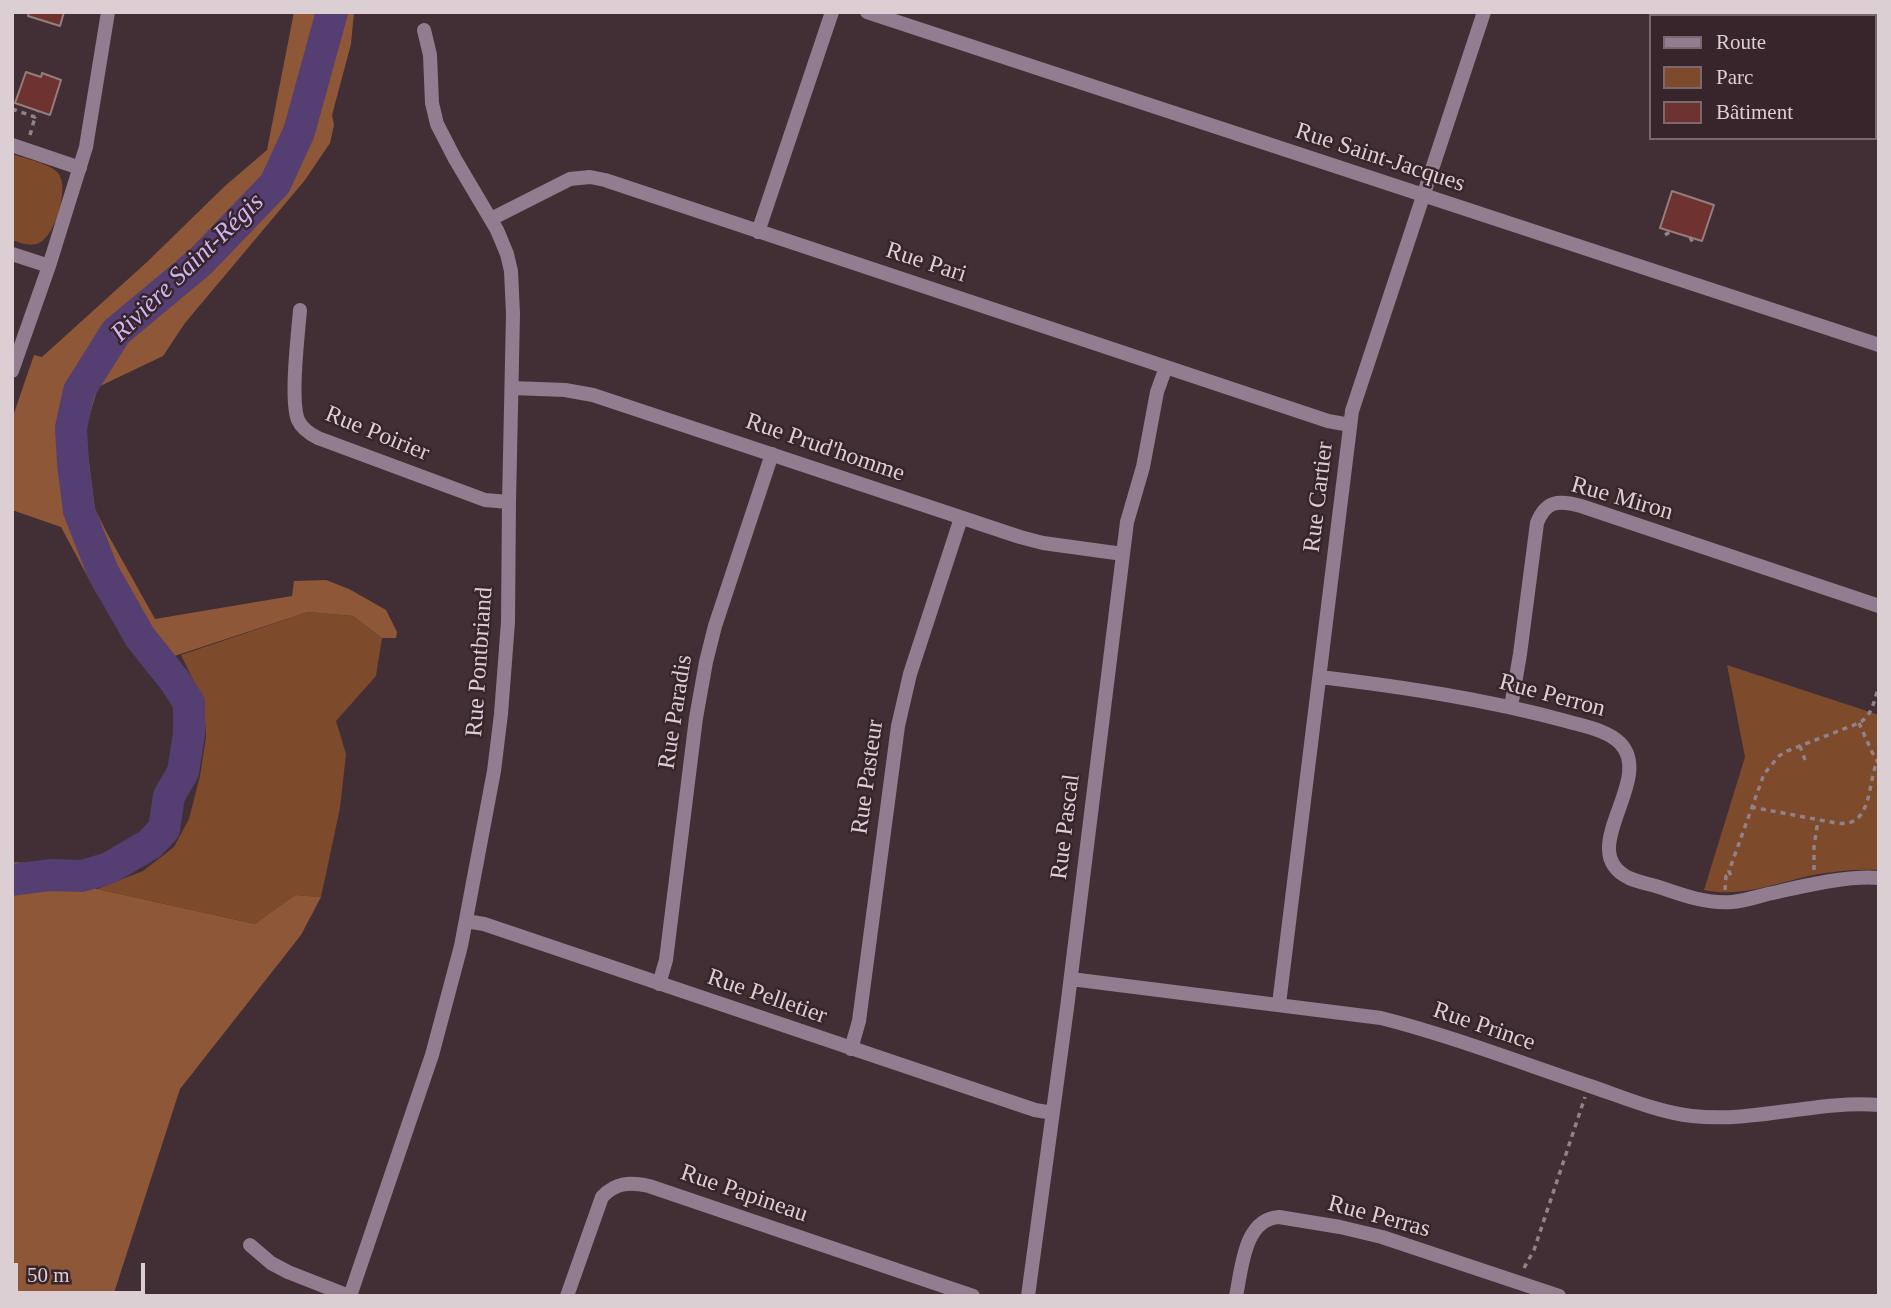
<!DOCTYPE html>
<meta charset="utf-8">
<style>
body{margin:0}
#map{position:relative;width:1891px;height:1308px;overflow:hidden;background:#422f35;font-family:"Times New Roman",serif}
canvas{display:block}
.frame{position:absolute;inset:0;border:14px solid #dccfd3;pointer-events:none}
.legend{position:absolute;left:1649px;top:14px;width:228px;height:126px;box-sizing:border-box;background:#37252b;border:2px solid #79696e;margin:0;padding:9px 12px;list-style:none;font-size:21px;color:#dccfd3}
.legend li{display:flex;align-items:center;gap:14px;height:35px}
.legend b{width:35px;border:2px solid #79696e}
.scale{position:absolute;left:14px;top:1263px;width:131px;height:32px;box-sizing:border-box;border:4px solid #dccfd3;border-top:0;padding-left:9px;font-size:21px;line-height:24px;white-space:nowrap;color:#dccfd3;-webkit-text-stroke:5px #37252b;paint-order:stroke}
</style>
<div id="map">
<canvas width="1891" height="1308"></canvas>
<div class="frame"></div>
<ul class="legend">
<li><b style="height:9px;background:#927c8f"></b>Route</li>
<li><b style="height:19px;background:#7e4a2c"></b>Parc</li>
<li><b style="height:19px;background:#6e3230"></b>Bâtiment</li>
</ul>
<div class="scale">50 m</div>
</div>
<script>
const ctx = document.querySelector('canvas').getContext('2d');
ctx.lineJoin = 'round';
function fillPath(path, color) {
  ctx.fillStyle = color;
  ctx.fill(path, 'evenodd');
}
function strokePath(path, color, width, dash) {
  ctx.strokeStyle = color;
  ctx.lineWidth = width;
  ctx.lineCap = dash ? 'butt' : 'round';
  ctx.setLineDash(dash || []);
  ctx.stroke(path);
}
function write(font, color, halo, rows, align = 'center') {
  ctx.font = font + ' "Times New Roman",serif';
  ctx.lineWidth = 5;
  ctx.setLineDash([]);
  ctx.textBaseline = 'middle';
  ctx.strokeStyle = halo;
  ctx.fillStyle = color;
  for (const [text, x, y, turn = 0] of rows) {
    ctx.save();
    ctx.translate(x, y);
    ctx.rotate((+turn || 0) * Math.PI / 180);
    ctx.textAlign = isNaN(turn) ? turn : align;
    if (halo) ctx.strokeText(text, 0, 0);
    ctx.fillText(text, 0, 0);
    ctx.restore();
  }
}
fillPath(new Path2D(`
 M12,154C24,158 51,164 58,173C70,187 55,236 39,243C30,247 21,243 12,240Z
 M308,612L353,616L382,638L376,676L336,721L346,754L340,808L321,897L295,895L255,924L97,889L143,871L174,847L189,819L200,776L206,737L204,702L181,655Z
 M1727,665L1879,715V870C1856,869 1835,871 1813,875C1776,883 1742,898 1704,890L1745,757Z`), '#7e4a2c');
fillPath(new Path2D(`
 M294,12H354L351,44L332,115L334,125L330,143L305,180L185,323L163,356L98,387L85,431L95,509L107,533L155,619L292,596L294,581L326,580L349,589L386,610L397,632L396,638H382L353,616L308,612L150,664L97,594L61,527L12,510V419L34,355L42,357L147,262L225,186L267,150Z
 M12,862L39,864L97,889L255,924L295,895L321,897L301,935L180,1089L113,1296H12Z`), '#8e5838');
strokePath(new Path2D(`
 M12,880L50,875L82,876L109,868L150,844L164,829L169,796L183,772L189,734V703L175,681L140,637L103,572L79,511L73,464L71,428L79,391L116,332L200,262L275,184L299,132L332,12`), '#553e71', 32);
const building = new Path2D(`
 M29,12H64L60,26L28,16Z
 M26,72L41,77L42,73L61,80L50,115L15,103Z
 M1672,191L1714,205L1702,241L1660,228Z`);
fillPath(building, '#6e3230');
strokePath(building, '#957d7b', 2);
strokePath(new Path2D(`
 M12,109L35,117L38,111
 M30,135L35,117
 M1665,235L1671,231
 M1690,237L1694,245
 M1859,723L1872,752L1879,764
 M1800,746L1805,760
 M1751,807L1836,823C1873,829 1867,784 1877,762
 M1814,870V847L1818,820
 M1725,890L1726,876H1731L1729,871L1764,774L1779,756L1787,751L1859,723C1873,715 1874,700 1879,686
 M1524,1268L1534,1250L1585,1097`), '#928287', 3.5, [5, 5]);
strokePath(new Path2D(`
 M867,12L1879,345
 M12,145L80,168
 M491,219L570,179L590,177L605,180L1328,421L1350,425
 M758,232L832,12
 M12,254L49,266
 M300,310C298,335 290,400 298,420C302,429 310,434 318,438L485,500L509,502
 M12,371L49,266L86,147L108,12
 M512,388L565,390L593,395L1020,537L1043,543L1123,554
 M1320,677C1403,687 1485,699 1566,721C1583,726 1607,730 1620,743C1656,780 1573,851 1629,878C1638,882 1649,884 1659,887C1682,895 1707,904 1732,902C1744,901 1756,897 1768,894C1800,887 1847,875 1879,878
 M1511,707L1520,654L1537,523C1546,500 1559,500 1581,506L1879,606
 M466,921L484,924L1035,1110L1053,1113
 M1071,979L1381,1018C1452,1036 1521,1063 1590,1086C1623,1097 1657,1112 1692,1116C1755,1123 1817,1100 1879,1105
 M659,984L666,960L696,718L706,662L715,626L772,454
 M1279,1004L1352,411L1484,12
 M851,1049L859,1021L898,726L910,674L961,518
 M250,1245L271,1263L288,1272L349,1296
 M350,1296L432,1055L461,946L494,771L501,714L508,622L509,502L513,314L511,271L507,254L497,230L455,159L437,124L432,103L430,55L424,30
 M567,1296L602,1197C616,1182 630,1182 649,1186L973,1296
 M1028,1296L1067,1008L1127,522L1143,467L1157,392L1166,367
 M1236,1296C1242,1268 1244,1219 1279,1217L1340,1227L1382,1237L1559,1296`), '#927c8f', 14);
write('24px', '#dccfd3', '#37252b', [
 ["Rue Saint-Jacques",1380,158,18],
 ["Rue Pari",926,263,18],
 ["Rue Poirier",377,434,22],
 ["Rue Prud'homme",825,448,19],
 ["Rue Cartier",1319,497,-83],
 ["Rue Miron",1622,499,16],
 ["Rue Pontbriand",480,662,-86],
 ["Rue Perron",1552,696,15],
 ["Rue Paradis",676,712,-81],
 ["Rue Pasteur",868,777,-82],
 ["Rue Pascal",1066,827,-83],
 ["Rue Pelletier",767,997,19],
 ["Rue Prince",1484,1027,19],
 ["Rue Papineau",744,1194,19],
 ["Rue Perras",1379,1217,15]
]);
write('italic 26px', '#d0b5f5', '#37252b', [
 ["Rivière Saint-Régis",188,268,-44]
]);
</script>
